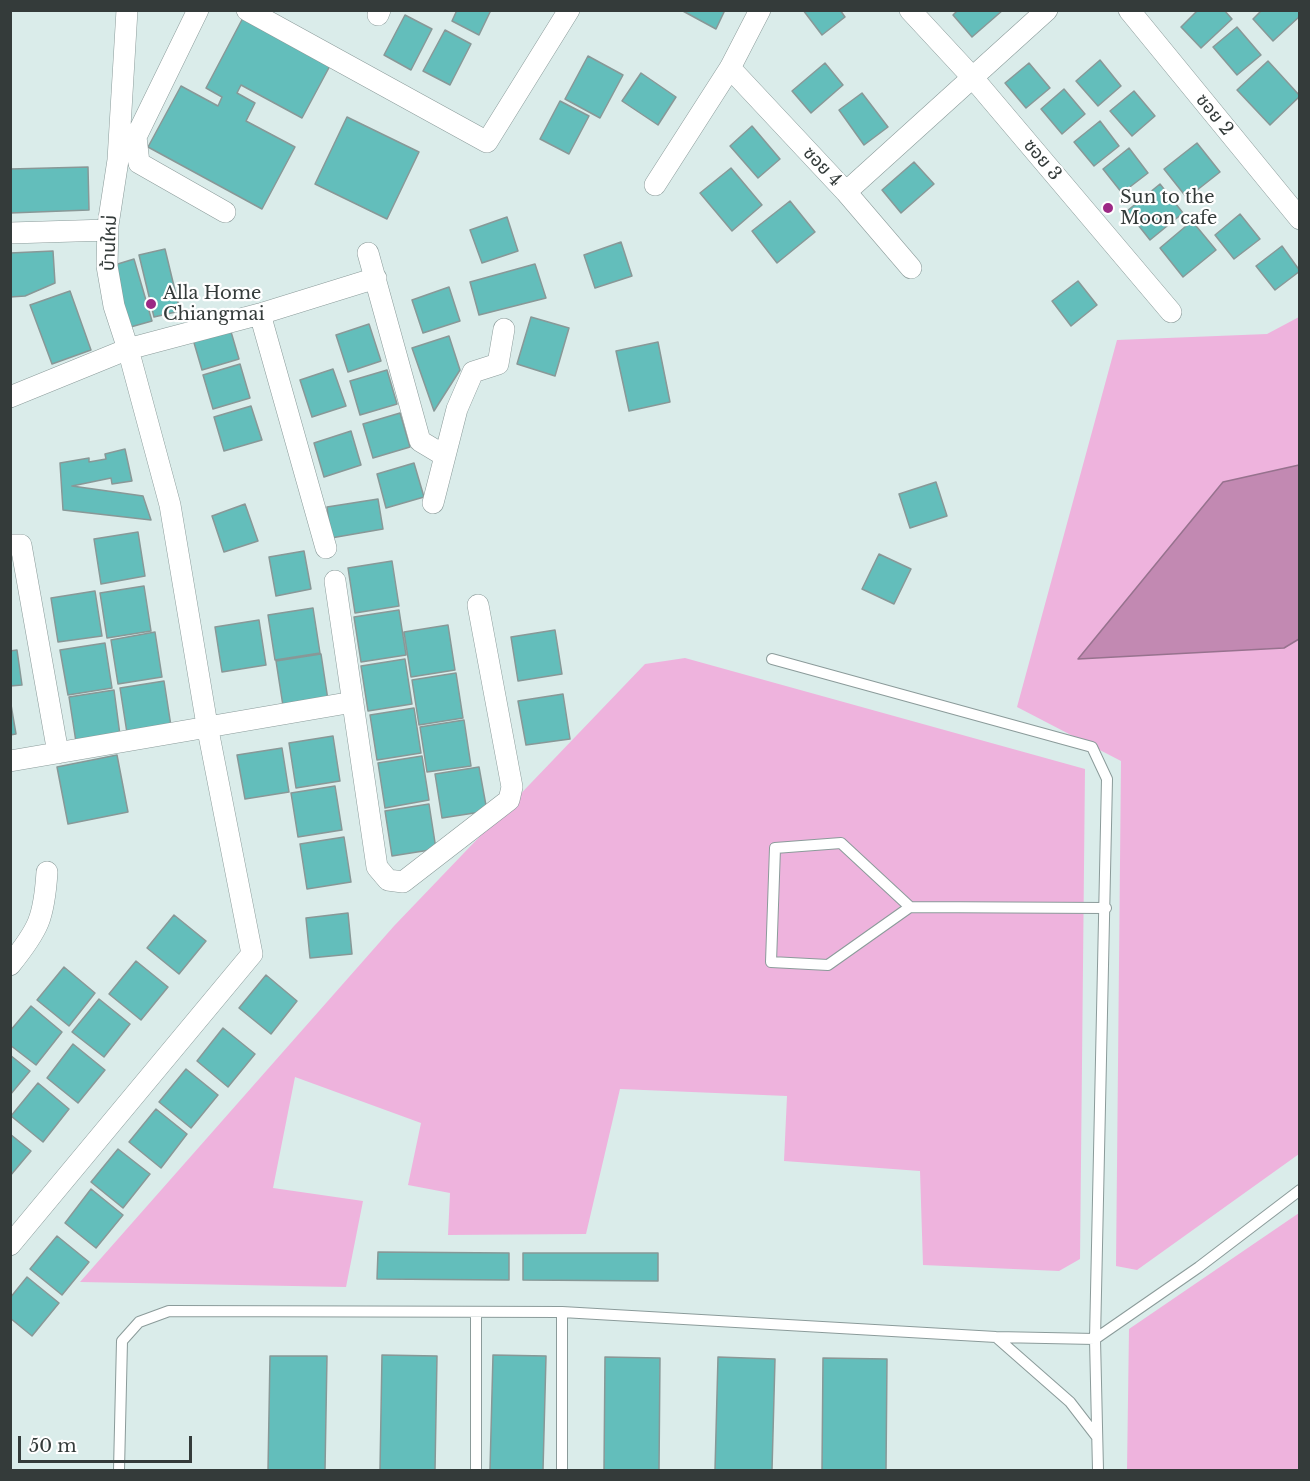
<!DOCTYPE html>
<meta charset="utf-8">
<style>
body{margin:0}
#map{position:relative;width:1310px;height:1481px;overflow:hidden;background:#daecea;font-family:"Libre Baskerville",serif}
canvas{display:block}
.frame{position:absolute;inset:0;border:12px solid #343b3a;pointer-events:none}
.scale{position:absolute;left:18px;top:1436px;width:174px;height:27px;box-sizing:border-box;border:3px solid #343b3a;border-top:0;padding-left:8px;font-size:18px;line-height:21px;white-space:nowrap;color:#343b3a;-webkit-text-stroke:4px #fff;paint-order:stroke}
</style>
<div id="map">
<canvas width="1310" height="1481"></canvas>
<div class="frame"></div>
<div class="scale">50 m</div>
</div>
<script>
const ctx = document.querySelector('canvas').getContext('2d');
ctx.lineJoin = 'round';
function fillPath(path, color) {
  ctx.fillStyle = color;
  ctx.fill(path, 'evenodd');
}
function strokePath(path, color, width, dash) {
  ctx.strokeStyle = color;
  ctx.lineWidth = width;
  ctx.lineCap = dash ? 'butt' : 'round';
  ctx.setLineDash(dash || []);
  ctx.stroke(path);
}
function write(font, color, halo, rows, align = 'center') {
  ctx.font = font + ' "Libre Baskerville","Noto Sans Thai",serif';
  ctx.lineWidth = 4.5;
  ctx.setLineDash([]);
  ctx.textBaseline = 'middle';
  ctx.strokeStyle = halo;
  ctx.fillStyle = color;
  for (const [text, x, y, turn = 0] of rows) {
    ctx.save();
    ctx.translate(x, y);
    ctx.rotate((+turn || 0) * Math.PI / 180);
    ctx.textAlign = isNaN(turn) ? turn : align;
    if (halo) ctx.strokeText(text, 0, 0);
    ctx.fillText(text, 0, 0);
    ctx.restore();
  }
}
fillPath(new Path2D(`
 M1299,317V465L1223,483L1079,659L1283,648L1299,639V1154L1137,1270L1116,1266L1121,761L1017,707L1117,340L1267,334Z
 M685,658L1085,769L1080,1259L1059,1271L923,1265L920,1171L784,1161L787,1096L620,1089L586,1234L448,1235L450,1193L408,1185L421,1123L295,1077L273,1188L363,1201L346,1287L80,1282L394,926L645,664Z
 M1299,1213V1470H1127L1129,1329Z`), '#eeb3dd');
const water = new Path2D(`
 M1299,465V639L1284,648L1078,659L1223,482Z`);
fillPath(water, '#c289b2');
strokePath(water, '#97728e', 1.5);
const building = new Path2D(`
 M457,10H491L479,35L452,21Z
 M681,10H725L716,29Z
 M803,10H840L845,17L822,35Z
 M958,10H1003L972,37L953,15Z
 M1198,10H1224L1232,19L1201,48L1181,27Z
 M1262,10H1300V16L1273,41L1253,19Z
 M245,14L332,62L302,118L241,85L237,93L255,103L246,121L295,147L262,209L148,147L181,86L218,106L222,97L206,88Z
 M405,15L432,29L411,70L384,55Z
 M1237,27L1261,55L1237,75L1213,47Z
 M445,30L471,44L450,85L423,71Z
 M588,56L623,75L600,118L565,99Z
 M1100,60L1121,86L1098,106L1076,81Z
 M1268,61L1300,96L1270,125L1237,90Z
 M825,63L843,85L811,113L792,91Z
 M1029,63L1050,88L1026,108L1005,83Z
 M641,73L676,97L658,125L622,101Z
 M1064,89L1085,114L1062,134L1041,109Z
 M1134,91L1155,116L1132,136L1110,111Z
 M862,93L888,127L864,145L839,110Z
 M560,101L589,116L569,154L540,139Z
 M347,117L419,152L387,219L315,184Z
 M1100,121L1119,146L1094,166L1074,142Z
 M752,126L780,159L758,178L730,146Z
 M1197,143L1220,172L1187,198L1164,169Z
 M1129,148L1148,173L1122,193L1103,169Z
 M914,162L934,184L901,213L882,190Z
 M88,167L89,210L10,213V169Z
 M731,168L762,205L732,231L700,193Z
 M1160,184L1183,213L1150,240L1127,211Z
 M790,201L815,232L777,263L752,231Z
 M1240,214L1260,239L1234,259L1215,235Z
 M507,217L518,251L482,263L470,230Z
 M1192,221L1216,250L1183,277L1160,248Z
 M621,242L632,276L595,288L584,255Z
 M1282,246L1300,271L1275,290L1256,266Z
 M165,249L180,311L154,317L139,255Z
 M53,251L55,283L25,296L10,297V253Z
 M134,259L152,321L127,328L108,267Z
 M535,264L546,298L479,315L470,282Z
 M1078,281L1097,305L1071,326L1052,301Z
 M449,287L460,321L423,333L412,300Z
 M70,291L91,350L52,364L30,305Z
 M531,317L569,328L555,376L517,364Z
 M369,324L381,361L348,372L336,335Z
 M229,325L239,359L202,370L192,336Z
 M449,336L460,370L434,411L412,348Z
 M658,342L670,402L629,411L616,351Z
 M240,364L250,398L213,409L203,375Z
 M333,369L346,406L312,417L300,380Z
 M387,370L397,404L360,415L350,381Z
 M251,406L262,440L224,451L214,417Z
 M400,413L410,447L373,458L363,424Z
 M351,431L361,465L324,477L314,443Z
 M125,449L132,481L112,484L111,478L72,486L143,496L151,520L63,510L60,463L89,458V462L106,459L105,454Z
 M414,463L424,497L386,508L377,474Z
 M936,482L947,516L910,528L899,494Z
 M378,499L383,529L331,538L327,507Z
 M245,504L258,541L224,552L212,516Z
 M138,532L145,576L101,584L94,539Z
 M304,551L311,589L276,596L269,557Z
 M879,554L911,569L894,604L862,589Z
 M392,561L399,606L355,613L348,568Z
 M144,586L151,631L107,638L100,593Z
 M95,591L102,636L58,642L51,598Z
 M313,608L320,653L275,660L268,615Z
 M399,610L406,655L361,662L354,617Z
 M259,620L266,665L222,672L215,627Z
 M448,625L455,670L411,677L404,632Z
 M555,630L562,674L518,681L511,637Z
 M155,632L162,677L118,684L111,640Z
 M105,643L112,688L68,695L60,650Z
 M17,650L22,685L10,686V651Z
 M321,654L328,700L283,706L276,661Z
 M405,659L412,704L368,711L361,666Z
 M456,673L463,718L419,725L412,680Z
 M164,681L171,726L127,733L120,688Z
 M114,690L120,735L76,742L69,697Z
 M563,694L570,739L526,745L518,701Z
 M10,699L16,734L10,735Z
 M414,708L421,753L377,760L370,715Z
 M464,720L471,766L427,772L420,727Z
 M333,736L340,781L296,788L289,743Z
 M282,748L289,792L245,799L237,755Z
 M117,755L128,812L68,824L57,767Z
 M422,756L429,800L385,808L378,763Z
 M479,767L487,811L442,818L435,774Z
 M335,786L342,830L298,837L291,793Z
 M429,804L436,849L392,856L385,811Z
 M344,837L351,882L307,889L300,844Z
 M348,913L352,954L310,958L306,918Z
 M174,915L206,941L179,974L147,948Z
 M136,961L168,987L141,1020L109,994Z
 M64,967L95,993L69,1026L37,1000Z
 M266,975L297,1001L271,1034L239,1008Z
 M99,999L130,1024L104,1057L72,1032Z
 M31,1006L62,1032L36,1065L10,1045V1031Z
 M223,1028L255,1054L228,1087L197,1061Z
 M73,1044L105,1070L78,1103L47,1078Z
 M10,1055L30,1071L10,1095Z
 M186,1069L218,1095L191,1128L159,1102Z
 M38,1083L69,1109L43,1142L11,1116Z
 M156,1109L187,1134L161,1168L129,1142Z
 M10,1134L31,1151L10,1176Z
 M118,1149L150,1174L123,1208L91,1182Z
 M91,1189L123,1215L96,1248L65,1223Z
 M57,1236L89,1262L62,1295L30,1269Z
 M378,1252L509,1253V1280L377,1279Z
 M523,1253H658V1281L523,1280Z
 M27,1277L59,1303L32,1336L10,1318V1298Z
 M382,1355L437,1356L435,1470H380Z
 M493,1355L546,1356L543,1470H490Z
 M270,1356H327L325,1470H268Z
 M605,1357L660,1358L659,1470H604Z
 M718,1357L775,1359L772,1470H715Z
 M823,1358L887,1359L886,1470H822Z`);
fillPath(building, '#63bebb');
strokePath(building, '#889897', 1.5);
const lane = new Path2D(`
 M772,659L1092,747L1107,779L1095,1339L1098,1470
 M910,907L841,843L775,848L771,962L828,965L910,907L1106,908
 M476,1313V1470
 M996,1337L1070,1402L1097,1437
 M119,1470L122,1341L139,1322L169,1311L562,1312L996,1337L1095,1339L1199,1267L1300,1190
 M562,1470V1312`);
const street = new Path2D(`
 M198,10L136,137L139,163L225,212
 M247,10L487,142L569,10
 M910,10L973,78L1171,312
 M1129,10L1300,219
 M378,15L380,10
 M730,68L846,192L911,268
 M655,185L730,68L760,10
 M846,192L1047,10
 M10,233L108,230
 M368,253L420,441L445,456
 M260,314L326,548
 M10,397L128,349L260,314L376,278
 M433,503L457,409L473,372L498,364L504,329
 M10,545H21L58,753
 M335,581L377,867L388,880L403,882L509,800L512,787L478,605
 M10,761L353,702
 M10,965C39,929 44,918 47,872
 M10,1245L252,954L207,725L170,505L128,349L114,306L107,266L108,225L118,160L127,10`);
strokePath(lane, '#8b9b9a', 12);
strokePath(street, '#8b9b9a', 22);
strokePath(lane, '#fff', 10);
strokePath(street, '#fff', 21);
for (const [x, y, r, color] of [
 [1108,208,6,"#9c2985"],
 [151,304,6,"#9c2985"]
]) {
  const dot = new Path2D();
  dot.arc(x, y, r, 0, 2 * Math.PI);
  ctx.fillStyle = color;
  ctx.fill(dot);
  strokePath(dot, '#fff', 2);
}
write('18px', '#343b3a', '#fff', [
 ["ซอย 2",1214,115,51],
 ["ซอย 3",1042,160,50],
 ["ซอย 4",822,167,47],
 ["บ้านใหม่",110,243,-88]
]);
write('18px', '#343b3a', '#fff', [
 ["Sun to the",1120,198],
 ["Moon cafe",1120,219],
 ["Alla Home",163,294],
 ["Chiangmai",163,315]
], 'left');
</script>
